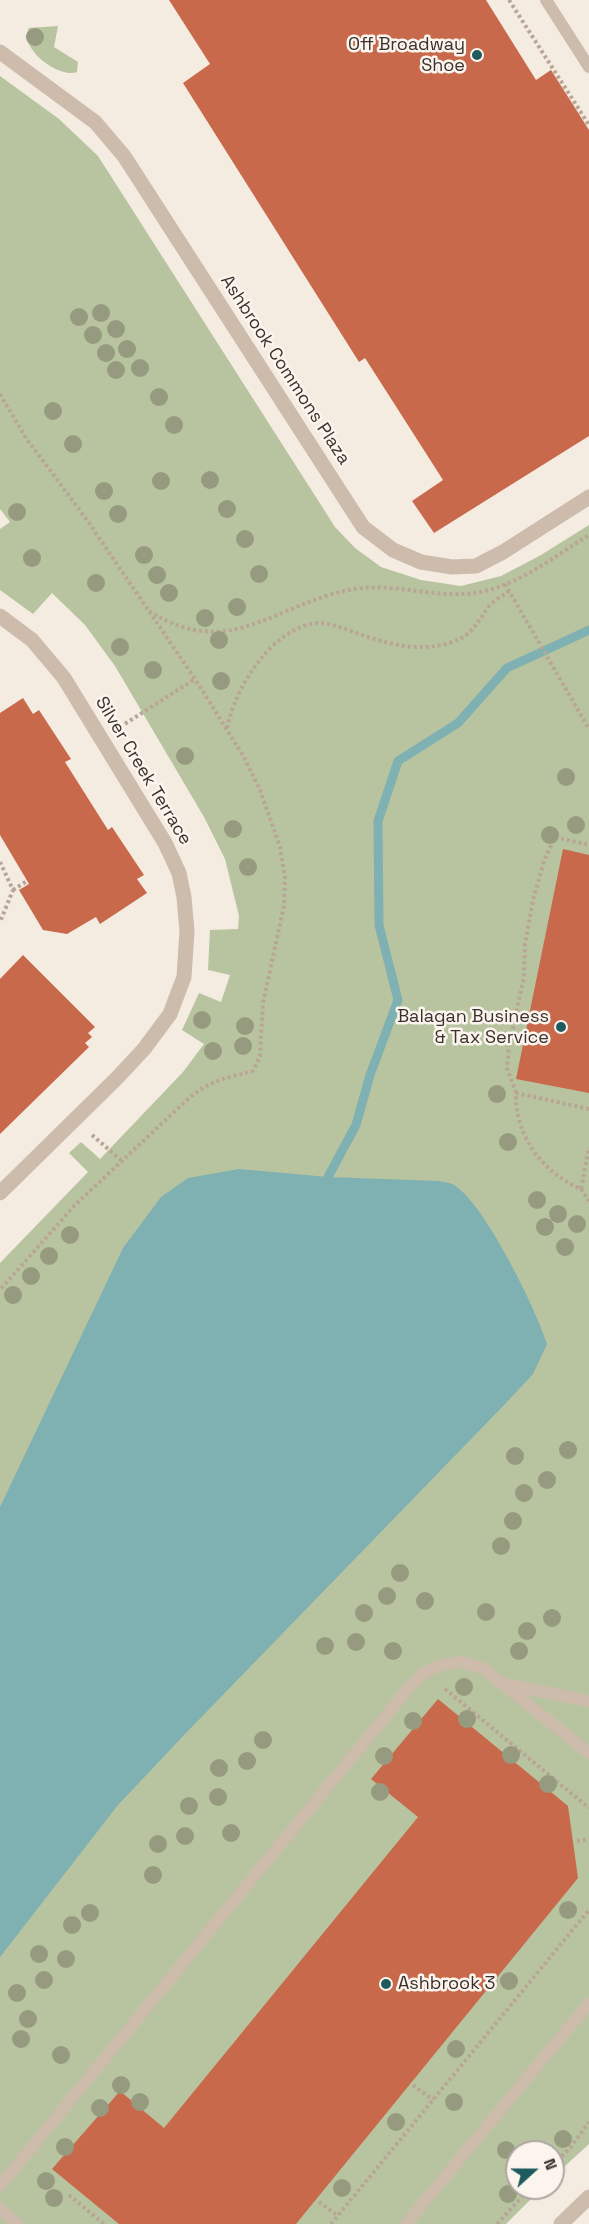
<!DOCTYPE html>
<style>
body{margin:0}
#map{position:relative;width:589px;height:2224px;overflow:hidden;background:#f4ebe1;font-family:"Space Grotesk",sans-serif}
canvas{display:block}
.north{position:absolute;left:505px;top:2140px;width:60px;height:60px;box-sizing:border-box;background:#fbf5ee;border:2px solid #aea6a0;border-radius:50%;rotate:69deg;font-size:16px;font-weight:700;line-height:24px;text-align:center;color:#3b302b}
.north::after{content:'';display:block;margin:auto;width:21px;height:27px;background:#1f5a5e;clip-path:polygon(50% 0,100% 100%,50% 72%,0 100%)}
</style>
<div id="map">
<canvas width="589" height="2224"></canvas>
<div class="north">N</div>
</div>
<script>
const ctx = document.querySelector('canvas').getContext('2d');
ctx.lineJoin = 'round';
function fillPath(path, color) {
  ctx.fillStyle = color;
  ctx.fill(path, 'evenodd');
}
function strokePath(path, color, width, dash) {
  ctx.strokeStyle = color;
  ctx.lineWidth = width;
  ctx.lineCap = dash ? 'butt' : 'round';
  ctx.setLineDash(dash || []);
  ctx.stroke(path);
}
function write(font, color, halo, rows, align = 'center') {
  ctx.font = font + ' "Space Grotesk",sans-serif';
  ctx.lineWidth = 5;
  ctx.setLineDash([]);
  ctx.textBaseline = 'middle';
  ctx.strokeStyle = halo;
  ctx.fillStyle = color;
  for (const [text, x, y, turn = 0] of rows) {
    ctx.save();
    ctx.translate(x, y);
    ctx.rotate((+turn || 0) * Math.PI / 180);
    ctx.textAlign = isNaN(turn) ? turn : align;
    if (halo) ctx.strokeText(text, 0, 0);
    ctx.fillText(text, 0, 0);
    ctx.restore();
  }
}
fillPath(new Path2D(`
 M58,26L54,47L78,62L77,72C60,79 18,49 29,28Z
 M0,76L59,119L98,156L335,527L355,548L381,567L421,580L461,586L501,576L541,555L589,525V2144L553,2177V2152H517V2188H542L506,2224H0V1263L88,1172L69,1153L81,1142L100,1159L183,1072L204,1044L182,1030L199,993L221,1002L230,975L208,970L210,930L238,929L239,916L225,859L204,817L115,666L85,625L52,593L33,614L0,590V529L10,522L0,509Z`), '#b8c4a0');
fillPath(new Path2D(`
 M239,1169L328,1177L438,1181C442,1182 448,1182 452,1184C482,1198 537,1311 547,1344L533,1374L506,1403L185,1734L118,1805L0,1957V1507L123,1248L161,1197L188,1178Z`), '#7fb0b2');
strokePath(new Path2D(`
 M328,1177L356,1125L370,1075L398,1000L379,925L378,821L398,761L458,723L507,668L589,630`), '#7fb0b2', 9);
fillPath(new Path2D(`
 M169,0H486L536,80L551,70L589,130V436L434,533L412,501L443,480L365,358L359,362L183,83L210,64Z
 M23,698L33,714L39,710L71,759L65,762L108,830L112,827L144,875L137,879L147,893L100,924L96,917L67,934L43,930L19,890L29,884L0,835V713Z
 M563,849L589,855V1093L516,1079Z
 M23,955L95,1027L88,1033L92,1037L85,1043L89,1047L0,1134V979Z
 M438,1699L568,1806L578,1878L296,2224H119L52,2169L120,2091L164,2128L418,1817L371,1779Z`), '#c8694b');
strokePath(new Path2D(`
 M509,0L589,125
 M0,394L26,438L87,520L195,679L244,757L260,790L280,847L285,878L284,906L263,1003L260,1056L253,1071C224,1079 212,1079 188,1099L74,1206L0,1290
 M505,584L589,729
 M149,611C233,665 281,597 362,588C404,584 448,602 489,590C525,580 557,555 589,535
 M120,727L195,679
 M227,728C233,701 246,676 264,655C277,640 297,624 318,623C332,623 344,629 357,633C386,644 421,653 452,642C474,635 477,621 490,605C495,600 503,596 509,591
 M0,862L13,890L0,922
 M13,890L27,881
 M516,1093L507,1068L509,1046L524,977L525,944L533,900L544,861L555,837L589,845
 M589,1109L516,1093C515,1136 542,1172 581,1189L589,1147
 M92,1135L121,1160
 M581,1189L589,1201
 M445,1689L589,1808
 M577,1841L589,1839
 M413,2085L433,2100
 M553,2165L570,2148L589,2122
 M69,2195L104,2224
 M319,2202L338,2216
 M331,2224L589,1910
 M497,2224L530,2188`), '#b9a596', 4, [3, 3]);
strokePath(new Path2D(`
 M546,0L589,67
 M505,1684L589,1701
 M0,2186L412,1684L424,1673L441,1665L462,1662L484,1669L589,1753
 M0,2209L18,2224
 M406,2224L589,2003`), '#cdbbac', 12);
strokePath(new Path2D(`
 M0,52L95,122L124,156L363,527L393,550L421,562L452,567L476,566L503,552L589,497
 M0,616L32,640L64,678L165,843L179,873L184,897L187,931L184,977L170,1014L144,1049L116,1079L0,1193
 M561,2224L589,2197`), '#cdbbac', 15);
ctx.fillStyle = '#969b7f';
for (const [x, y] of [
 [35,37],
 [101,313],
 [79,317],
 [116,329],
 [93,335],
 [127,349],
 [106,353],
 [140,368],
 [116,370],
 [159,397],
 [53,411],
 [174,425],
 [73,444],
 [210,480],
 [161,481],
 [104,491],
 [227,509],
 [17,512],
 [118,514],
 [245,539],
 [144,555],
 [32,558],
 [259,574],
 [157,575],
 [96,583],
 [169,593],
 [237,607],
 [205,618],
 [219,640],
 [120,647],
 [153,670],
 [221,681],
 [185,756],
 [566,777],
 [576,825],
 [233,829],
 [550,835],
 [248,867],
 [202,1020],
 [245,1026],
 [243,1046],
 [213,1051],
 [497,1094],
 [508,1142],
 [537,1200],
 [558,1214],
 [577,1224],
 [545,1227],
 [70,1235],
 [565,1247],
 [49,1256],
 [31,1276],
 [13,1295],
 [568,1450],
 [515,1456],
 [547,1480],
 [524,1493],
 [513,1521],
 [501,1546],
 [400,1573],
 [387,1596],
 [425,1601],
 [486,1612],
 [364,1613],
 [552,1618],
 [527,1631],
 [356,1642],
 [325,1646],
 [393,1651],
 [519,1651],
 [464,1687],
 [467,1719],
 [413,1721],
 [263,1740],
 [511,1755],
 [384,1756],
 [247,1761],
 [219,1768],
 [548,1784],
 [380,1792],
 [218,1797],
 [189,1806],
 [231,1833],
 [185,1836],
 [158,1844],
 [153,1875],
 [568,1910],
 [90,1913],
 [72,1925],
 [39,1954],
 [66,1959],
 [44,1980],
 [509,1981],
 [17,1993],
 [28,2019],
 [21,2039],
 [456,2049],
 [61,2055],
 [121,2085],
 [140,2102],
 [454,2102],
 [100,2108],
 [396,2122],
 [563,2139],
 [65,2147],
 [506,2150],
 [46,2181],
 [342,2188],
 [508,2194],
 [54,2198]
]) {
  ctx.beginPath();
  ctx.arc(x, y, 9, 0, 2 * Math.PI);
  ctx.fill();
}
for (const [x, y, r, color] of [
 [477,55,6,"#1f5a5e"],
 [561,1027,6,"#1f5a5e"],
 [386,1984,6,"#1f5a5e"]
]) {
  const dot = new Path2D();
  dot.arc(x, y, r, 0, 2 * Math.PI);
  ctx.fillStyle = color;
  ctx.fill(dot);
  strokePath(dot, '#fbf5ee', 2);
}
write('18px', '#3b302b', '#fbf5ee', [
 ["Off Broadway",465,45],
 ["Shoe",465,66],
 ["Balagan Business",549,1017],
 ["& Tax Service",549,1038],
 ["Ashbrook 3",398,1984,"left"]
], 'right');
write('18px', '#3b302b', '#fbf5ee', [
 ["Ashbrook Commons Plaza",285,370,57],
 ["Silver Creek Terrace",143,771,59]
]);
</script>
